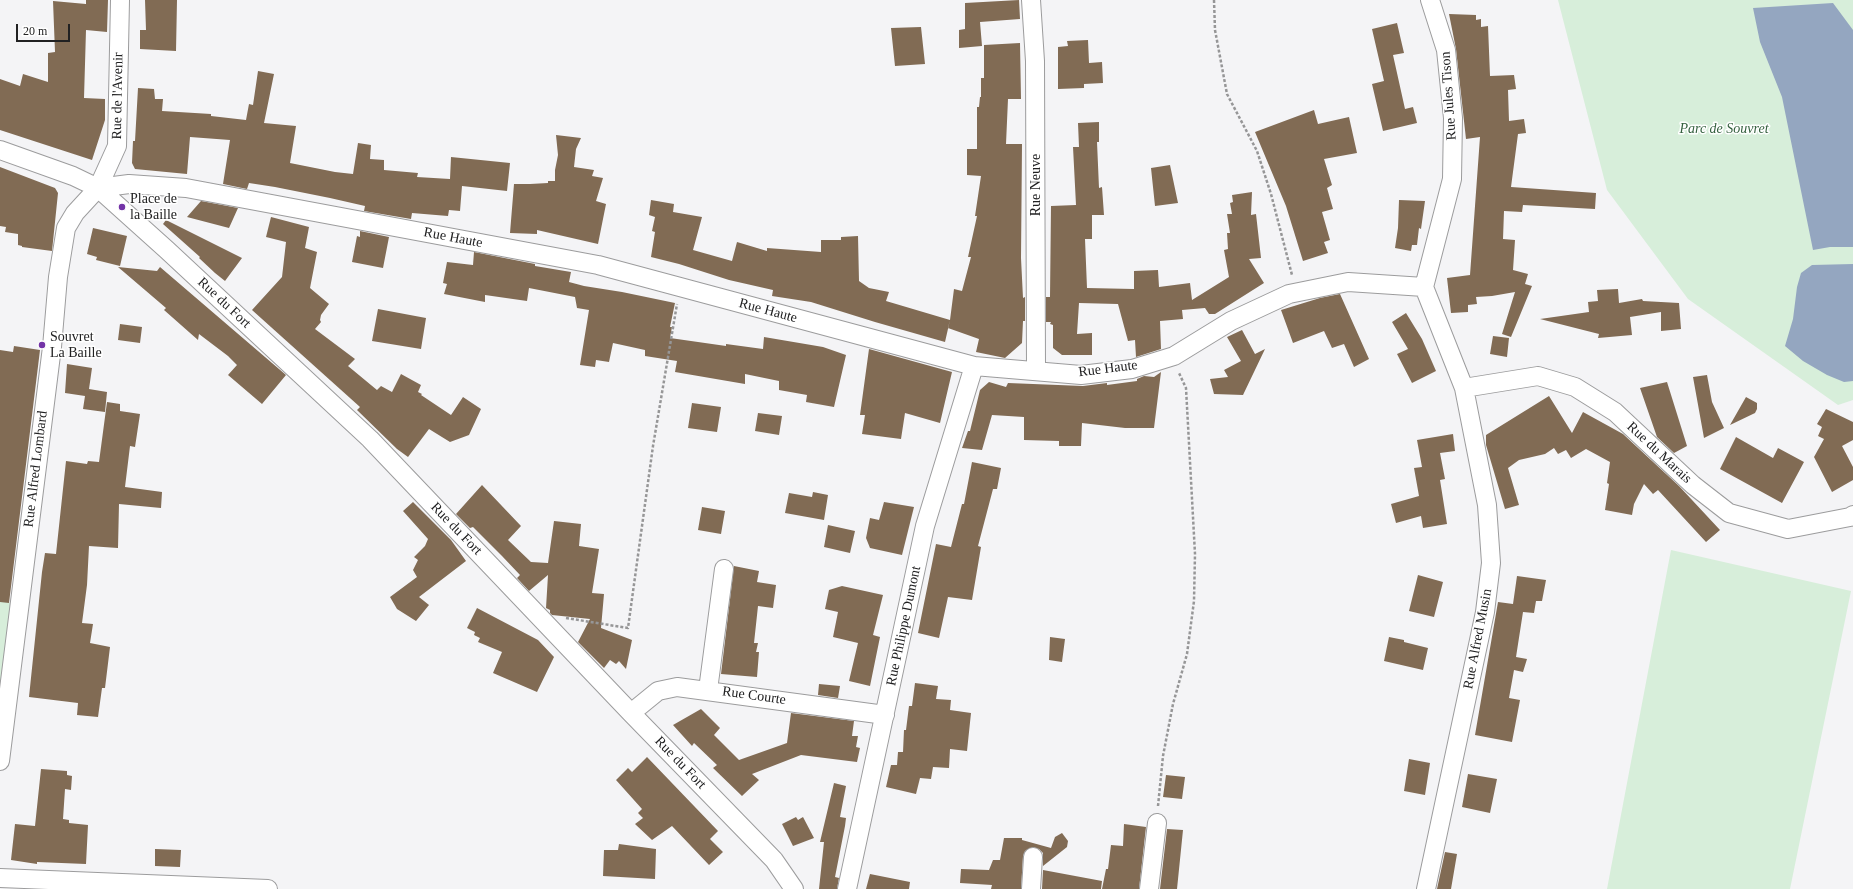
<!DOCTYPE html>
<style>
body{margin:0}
#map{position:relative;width:1853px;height:889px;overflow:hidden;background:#f4f4f6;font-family:"Times New Roman",serif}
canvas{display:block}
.scale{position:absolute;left:16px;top:24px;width:54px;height:18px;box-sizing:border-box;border:2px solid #212122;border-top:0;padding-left:5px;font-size:12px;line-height:14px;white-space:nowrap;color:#212122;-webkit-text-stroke:3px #fff;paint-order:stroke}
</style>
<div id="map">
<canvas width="1853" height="889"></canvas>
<div class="scale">20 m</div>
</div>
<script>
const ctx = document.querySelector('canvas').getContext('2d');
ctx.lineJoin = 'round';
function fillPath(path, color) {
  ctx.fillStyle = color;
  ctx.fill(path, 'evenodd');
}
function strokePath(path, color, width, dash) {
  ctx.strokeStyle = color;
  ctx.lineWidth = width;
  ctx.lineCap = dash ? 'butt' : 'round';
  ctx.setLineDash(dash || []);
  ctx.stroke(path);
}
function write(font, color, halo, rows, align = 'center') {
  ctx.font = font + ' "Times New Roman",serif';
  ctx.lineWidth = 3;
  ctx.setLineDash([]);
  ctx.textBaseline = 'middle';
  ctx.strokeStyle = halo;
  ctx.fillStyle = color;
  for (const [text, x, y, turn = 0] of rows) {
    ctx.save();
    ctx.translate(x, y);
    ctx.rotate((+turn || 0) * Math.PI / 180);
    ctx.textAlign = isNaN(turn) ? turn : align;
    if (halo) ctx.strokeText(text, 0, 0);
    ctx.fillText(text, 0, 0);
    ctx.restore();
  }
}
fillPath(new Path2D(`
 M1558,0H1853V400L1838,405L1688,299L1607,190Z
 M1671,550L1851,591L1790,889H1607Z
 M0,601L12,603L0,687Z`), '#d7eeda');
fillPath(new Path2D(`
 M1833,3L1853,30V247H1830L1813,250L1782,97L1760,42L1753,8Z
 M1853,264V381L1844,382L1827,375L1803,361L1785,346L1793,319L1797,287L1801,273L1812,265Z`), '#94a6c0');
fillPath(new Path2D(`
 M86,0H108L107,32L86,30L84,98L105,99V120L92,160L0,130V79L20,86L23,74L48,82V53L55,52L53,1L86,4Z
 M145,0H177L176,51L140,49V30H146Z
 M1019,0L1020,19L980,22L982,46L959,48V30L965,29V3Z
 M1449,14L1476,15V20L1481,19V27L1488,26L1490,76L1514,75L1516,89L1508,90L1509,121L1524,119L1526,133L1518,134L1511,187L1596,193L1595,209L1523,205L1522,212L1504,211L1503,239L1515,240L1513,270L1528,274L1525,284L1532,286L1511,337L1502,334L1515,292L1492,296L1476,297L1477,304L1468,305V312L1451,313L1447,278L1470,275L1480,137L1466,139L1456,49Z
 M1397,23L1404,53L1393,55L1405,109L1413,107L1417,123L1383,131L1372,84L1384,81L1372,29Z
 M921,27L925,64L895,66L891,28Z
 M1088,40L1089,63L1102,62L1103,83L1084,84V88L1058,89V47L1068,46L1067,41Z
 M1020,43L1021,99H1008L1006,144H1022L1021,258L1023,298L1025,297V321H1023L1022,343L1005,358L976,352L979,339L948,328L950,320L945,342L875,322L811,302L772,296L773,290L729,280L679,264L651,257L655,232L652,231L655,217L649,215L651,200L674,204L673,212L702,217L693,250L732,261L737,242L767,251V248L821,252V240H841V237L858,236L859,281L869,288L889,292L886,301L950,320L954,289L962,291L971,257H968L977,216H975L981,176L967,175V149H977V107H979L980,97H981V78H984V45Z
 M258,71L274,74L264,123L296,126L290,163L335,172L353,174L358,143L371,145L370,159L384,160V170L418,173L417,177L450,179L451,157L510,163L507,191L462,186L460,211L449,210L448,216L412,213L411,219L364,211L365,206L330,198L275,187L249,183L247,189L223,184L230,140L190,137L187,174L135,169L132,163L133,141H135L138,88L154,89L155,99H163L162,111L211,114V116L246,120L249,104L253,105Z
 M1314,110L1318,124L1349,117L1357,153L1324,159L1332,185L1327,188L1333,209L1322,212L1330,240L1324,242L1328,253L1303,261L1286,206L1255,132Z
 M1099,122V142H1097L1099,188L1102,187L1104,215H1092V239H1085L1087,288L1134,289V271L1158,270L1159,287L1190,283L1192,300L1229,277L1224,250L1228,249L1227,233H1230L1227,214H1232L1230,203L1233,202L1232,195L1252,192L1251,215L1256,214L1261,258L1249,259L1264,283L1215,314H1209L1205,308L1182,310L1183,319L1160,321L1161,349L1136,357L1135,340L1128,341L1118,304L1079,303L1077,334L1092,333V355H1062L1053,348V325L1050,324L1051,322H1046V297H1050L1051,206L1076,205L1073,147H1079L1078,123Z
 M556,135L581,138L576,149L574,167L594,170L592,176L603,178L596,201L606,204L598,244L537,230V234L510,233L514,184H530L548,183V181H555V170L558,155Z
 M1170,165L1178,203L1155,206L1151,168Z
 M0,167L55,188L58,193L52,251L22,247V246L18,245V234L5,232L6,227L0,226Z
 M1399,200L1425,201L1421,229L1419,228L1417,245H1412L1411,251L1395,248L1398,228Z
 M201,201L238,208L229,228L187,217Z
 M271,217L309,227L305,248L317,252L310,288L329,304L321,315L320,320L321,322L315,329L355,359L348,366L377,390L381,386L392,392L401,374L421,385L418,392L422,394L421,395L451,415L463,397L481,409L469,435L450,442L429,429L408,457L397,449L357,410L360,407L252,310L282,277L286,242L266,237Z
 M166,220L242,258L225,281L215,273L199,258L200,257L163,224Z
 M93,228L127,236L120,266L96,260L97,257L87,254Z
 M360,231L389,237L383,268L352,262L357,236L360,237Z
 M474,252L535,264V266L571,272L569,282L584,286L622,292L675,303L670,327H672L670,338L726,346V344L763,349L764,337L823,347L846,355L834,407L806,402L807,395L779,390V381L745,374V384L675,372L677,361L645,356V350L613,343L609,362L596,360L595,367L580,365L589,310L577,308L575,297L529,288L527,301L485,295V302L444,294L447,284L443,283L447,262L473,265Z
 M118,267L157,271L160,267L286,375L262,404L228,375L237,365L228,356L199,334L198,340L164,310L166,308Z
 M1618,289L1619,303L1642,299L1643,301L1679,303L1681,329L1661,331V312L1630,317L1632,335L1598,338L1599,334L1540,319L1589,312L1588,302L1598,301L1597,290Z
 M1340,294L1369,359L1354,367L1344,344L1332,348L1324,331L1293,343L1281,310L1320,298Z
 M378,309L426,318L421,349L372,341Z
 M1406,313L1422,339L1436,371L1412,383L1397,354L1408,349L1392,322Z
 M120,324L142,327L140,343L118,340Z
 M1242,330L1255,354L1265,349L1243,395L1214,394L1210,379L1228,377L1224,370L1241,361L1227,337Z
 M1493,336L1509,338L1507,357L1490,354Z
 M14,346L40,350L9,603L0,602V350L13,352Z
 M869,349L952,372L940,423L905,413L901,439L862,434L865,415H860Z
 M67,364L92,368L89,389L107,392L105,412L83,409L85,396L65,393Z
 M1161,372L1154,428H1125L1082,423L1081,446H1059V441L1024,440V417L992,415L982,450L962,448L968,431H970L980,390L989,382L1006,387L1008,383L1083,386L1107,383V385L1137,381V379L1144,376L1154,377Z
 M1707,375L1712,402L1724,428L1704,438L1693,377Z
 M1667,382L1687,446L1674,453L1657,437L1640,388Z
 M1549,396L1572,433L1583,412L1623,434L1679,486L1720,530L1706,542L1658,490L1653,494L1644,484L1634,504L1632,515L1605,510L1609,484L1607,483L1610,462L1586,449L1571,458L1566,450L1558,454L1554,448L1545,454L1519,460L1508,468L1519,505L1505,509L1486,445V435Z
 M1746,397L1757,403V409L1755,413L1730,425Z
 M107,402L120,404V411L140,414L135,447L130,446L125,487L162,492L161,508L119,504L118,548L89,546L87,585L82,623L93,624L90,643L110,647L105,688H102L98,717L77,715L78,703L29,697L42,572L45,553L56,554L66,461L87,464L88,461L99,462Z
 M692,403L721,407L717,432L688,428Z
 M1826,409L1853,422V440L1842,446L1853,467V480L1832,492L1814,457L1824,439L1818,436L1822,427L1817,424Z
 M758,413L782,416L779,435L755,431Z
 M1453,434L1455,451L1440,453L1445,479L1440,480L1447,524L1423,528L1421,516L1396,523L1391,504L1419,496L1414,468L1422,467L1417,440Z
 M1736,437L1773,458L1778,448L1804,462L1782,503L1720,469Z
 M972,462L1001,468L997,489H993L978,546L981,547L972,600L948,597L939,638L918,633L936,544L951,547L962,504H964Z
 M482,485L521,526L508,540L531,562L548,563L554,521L581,524L579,546L599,549L592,593L604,594L601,628L632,640L626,669L619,661L616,664L610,660L604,668L578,642L590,619L552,615L550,613V610L546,608L548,575L529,591L517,578L520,575L502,556L473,527L470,528L456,514Z
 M813,492L828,495L824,520L785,513L789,493L812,497Z
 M413,502L451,540L466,561L419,597L429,605L416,621L397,609L390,597L417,577L413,570L418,560L414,557L425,546L428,539L403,511Z
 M884,502L914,507L902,555L870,548L866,538L870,518L879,520Z
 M702,507L725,511L721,534L698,530Z
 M828,525L855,531L850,553L824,547Z
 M734,566L759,571L757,582L776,585L773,608L758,606L754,643H758L756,652H759L757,677L721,674Z
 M1418,575L1443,582L1434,617L1409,611Z
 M1517,576L1546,580L1542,601H1536L1534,613L1523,612L1516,657L1527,659L1523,672L1514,670L1509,698L1520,700L1512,742L1475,735L1498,602L1513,604Z
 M842,586L883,595L873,635L880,637L870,686L849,681L858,643L833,637L838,612L825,609L829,590Z
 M477,608L538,640L554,657L537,692L493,673L502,652L478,642L480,638L474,635L475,632L467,628Z
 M1050,637L1065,639L1062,662L1049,660Z
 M1389,637L1404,640V642L1428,648L1423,670L1384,661Z
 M915,683L938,686L936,699L951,700L950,710L971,713L967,751L950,749L949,768L933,767L931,779L920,778L916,794L886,787L891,765H897L898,752H903L904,730H906L909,706H912Z
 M819,684L840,686L838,698L818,695Z
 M701,709L720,728L714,735L739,760L787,743L791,713L854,721L852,736H858L856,747L860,748L857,762L801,755L752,774L759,780L742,796L713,768L717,765L694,743L692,746L673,725Z
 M647,757L718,831L710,839L723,852L709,865L672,826L652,840L635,824L643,818L638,813L642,809L616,780L628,768L632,772Z
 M1409,759L1430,763L1425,795L1404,791Z
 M41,769L67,771V775L72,776L71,790L65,789L63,819L69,820V823L88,825L86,864L37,862V864L11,860L15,824L35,826Z
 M1468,774L1497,779L1490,813L1462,807Z
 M1166,775L1185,777L1182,799L1163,797Z
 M834,783L846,786L840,817L846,818L845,826L835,877L839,878L837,889H819L824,842H820Z
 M796,817L798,820L803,817L814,838L793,846L782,824Z
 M1124,824L1146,827L1139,889H1102L1106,869H1108L1111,845L1123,846Z
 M1167,829L1183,830L1177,889H1160Z
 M1062,833L1068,841L1067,847L1043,866V853L1039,849L1033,847L1025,851L1023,856L1021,889H991L992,885L960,883L961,869L989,870L993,860H1000L1004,838H1022V840L1051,848L1055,837Z
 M619,844L656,849L655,879L603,876L604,850H618Z
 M155,849L181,850L180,867L155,866Z
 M1445,852L1457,854L1451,889H1437Z
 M1043,870L1102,881L1101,889H1042Z
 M870,874L910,882L909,889H866Z`), '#816b54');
const minor = new Path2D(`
 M1031,0L1035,61L1036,370
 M0,150L73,176L98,188L167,250L370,439L631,713L774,860L794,889
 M98,188L129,184L186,188L598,265L974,366L1081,375L1132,369L1174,356L1231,321L1289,294L1348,282L1424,287
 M1424,287L1464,388L1487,505L1491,563L1485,612L1426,889
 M1424,287L1452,179L1453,118L1446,50L1430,0
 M1464,388L1538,376L1575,387L1615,412L1693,485L1729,513L1788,529L1850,517L1853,515
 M708,690L724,569
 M631,713L658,691L677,687L885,715
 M0,761L52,347L58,277L66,228L75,213L98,188L117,146L120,0
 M0,878L268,889
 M847,889L925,526L974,366
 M1031,889L1033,857
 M1149,889L1157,823`);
strokePath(minor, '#9c9c9d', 20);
strokePath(new Path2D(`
 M1214,0L1215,30L1227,94L1257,151L1271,194L1292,275
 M566,618L628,628L653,446L677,304
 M1158,806L1163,756L1173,704L1187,654L1194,601L1195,554L1186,388L1179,373`), '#969697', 2.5, [3, 2]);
strokePath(minor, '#fff', 18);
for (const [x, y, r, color] of [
 [122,207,4,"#7333a7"],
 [42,345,4,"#7333a7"]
]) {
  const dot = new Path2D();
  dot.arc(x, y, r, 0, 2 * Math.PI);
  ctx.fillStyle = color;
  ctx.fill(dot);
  strokePath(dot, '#fff', 1.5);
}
write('14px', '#212122', '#fff', [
 ["Rue de l'Avenir",118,96,-89],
 ["Rue Jules Tison",1449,96,-94],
 ["Rue Neuve",1036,185,-90],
 ["Rue Haute",453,238,11],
 ["Rue du Fort",224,303,43],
 ["Rue Haute",768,311,15],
 ["Rue Haute",1108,369,-7],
 ["Rue du Marais",1659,453,43],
 ["Rue Alfred Lombard",36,469,-83],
 ["Rue du Fort",456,529,46],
 ["Rue Philippe Dumont",904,626,-78],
 ["Rue Alfred Musin",1478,639,-79],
 ["Rue Courte",754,696,8],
 ["Rue du Fort",680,763,46]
]);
write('italic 14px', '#35613f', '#fff', [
 ["Parc de Souvret",1724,129]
]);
write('14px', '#212122', '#fff', [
 ["Place de",130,199],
 ["la Baille",130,215],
 ["Souvret",50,337],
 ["La Baille",50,353]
], 'left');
</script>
